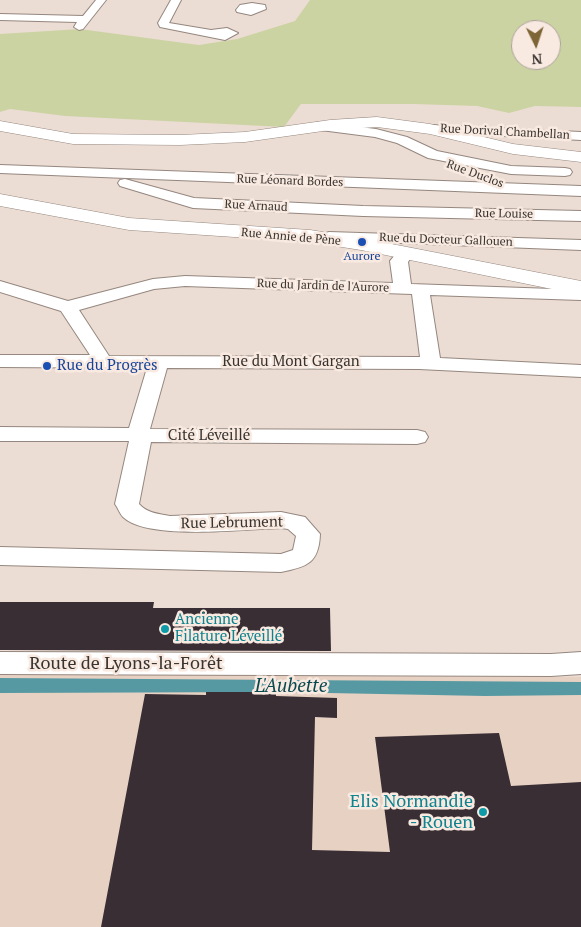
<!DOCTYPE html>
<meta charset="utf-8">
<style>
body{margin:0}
#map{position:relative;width:581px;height:927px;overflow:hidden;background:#ecddd4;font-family:"PT Serif",serif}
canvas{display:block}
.north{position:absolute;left:511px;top:20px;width:50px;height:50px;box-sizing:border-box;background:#f9eae1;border:1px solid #aca19a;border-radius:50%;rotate:176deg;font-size:14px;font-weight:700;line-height:20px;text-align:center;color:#38332f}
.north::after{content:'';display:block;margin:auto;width:18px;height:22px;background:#7d6535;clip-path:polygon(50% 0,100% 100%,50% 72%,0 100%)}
</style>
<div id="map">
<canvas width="581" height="927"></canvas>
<div class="north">N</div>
</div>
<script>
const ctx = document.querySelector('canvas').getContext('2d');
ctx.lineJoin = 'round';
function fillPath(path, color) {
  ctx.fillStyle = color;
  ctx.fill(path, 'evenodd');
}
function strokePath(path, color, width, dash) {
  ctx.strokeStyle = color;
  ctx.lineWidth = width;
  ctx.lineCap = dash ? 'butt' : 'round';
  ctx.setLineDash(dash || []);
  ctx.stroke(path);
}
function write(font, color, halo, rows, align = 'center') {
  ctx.font = font + ' "PT Serif",serif';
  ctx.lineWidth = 5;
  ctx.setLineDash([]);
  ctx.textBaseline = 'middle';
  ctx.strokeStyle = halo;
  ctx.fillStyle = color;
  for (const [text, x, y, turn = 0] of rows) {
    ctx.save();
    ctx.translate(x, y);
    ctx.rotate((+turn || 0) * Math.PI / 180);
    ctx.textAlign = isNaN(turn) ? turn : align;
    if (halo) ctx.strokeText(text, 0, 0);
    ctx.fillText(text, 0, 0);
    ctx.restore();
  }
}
fillPath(new Path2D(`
 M0,674L581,677V927H0Z`), '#e7d1c3');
fillPath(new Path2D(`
 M310,0H581V107L535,106L509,113L477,106L413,104H301L284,127L65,116L10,109L0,112V34L80,29L199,45L237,39L295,21ZM521,30H551V60H521Z`), '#ccd3a3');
fillPath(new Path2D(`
 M0,678L581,682V695L485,696L276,692L0,693Z`), '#5699a2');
fillPath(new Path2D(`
 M0,602H154L153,608H330L331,651L0,650Z
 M206,692H276V696L337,698V718L315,717L312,850L390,852L375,737L499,733L511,786L581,782V927H101L145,694L206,695Z`), '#392e34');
const minor = new Path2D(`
 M96,0H106L83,29L79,30L74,27L77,22L0,20V14L83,16Z
 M171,0H181L169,23L211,30L227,28L238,33L225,40L160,27L158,23Z
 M252,3L265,5L266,9L251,15L237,12L236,10L240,5Z
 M318,122L376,129L407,137L437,151L511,166L565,168L570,169L572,172L570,175L565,176L511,174L428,158L397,143L375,137L313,129L311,126Z
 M430,125L581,132V140L425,132L423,129Z
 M0,165L581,186V196L0,173Z
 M125,179L194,198L363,206L581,211V221L363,216L193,208L120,186L118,183L120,180Z
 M329,232L581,240V250L323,240L321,237L323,234Z
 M406,248L412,249L414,253L408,262L411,284L581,290V300L430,295L440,358L581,365V377L419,369L167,368L150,429L417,430L425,432L428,437L425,442L417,444L151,442L139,504C147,513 159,514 170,516L281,512L305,517L320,534C319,563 307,567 281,572L0,565V547L281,554L293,550L296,536L288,529L281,528C246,529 148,541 123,517C120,514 118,508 115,504L129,441H0V427L129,428L147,368L0,367V355H90L61,311L0,292V281L68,301L153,279L185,276L393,283L390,261L400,249ZM185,286L412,294L420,357L109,356L79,310L154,289Z
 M0,652L551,654L581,652V674L551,676L0,674Z`);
const tertiary = new Path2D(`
 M377,117L430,124L513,144L581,152V162L513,154L430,134L377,127L330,130L245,142L180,145L73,144L0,131V121L73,134L180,135L245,132L330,120Z
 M0,194L129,218L310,230L361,238L581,281V295L361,250L310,242L129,230L0,206Z`);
strokePath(minor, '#95877f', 2);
strokePath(tertiary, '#95877f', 1);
fillPath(minor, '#fff');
fillPath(tertiary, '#fff');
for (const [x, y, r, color] of [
 [362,242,5,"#1a4fb4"],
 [47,366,5,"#1a4fb4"],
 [165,629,5,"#0f9aa8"],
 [483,812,5,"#0f9aa8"]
]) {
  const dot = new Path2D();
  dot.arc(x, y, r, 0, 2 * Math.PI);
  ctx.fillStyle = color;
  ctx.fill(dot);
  strokePath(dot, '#f9eae1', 2);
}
write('12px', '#38332f', '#f9eae1', [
 ["Rue Dorival Chambellan",505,132,3],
 ["Rue Duclos",475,174,20],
 ["Rue Léonard Bordes",290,181,2],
 ["Rue Arnaud",256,206,3],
 ["Rue Louise",504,214,1],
 ["Rue Annie de Pène",291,237,5],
 ["Rue du Docteur Gallouen",446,240,2],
 ["Rue du Jardin de l'Aurore",323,286,2]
]);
write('12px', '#164399', '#f9eae1', [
 ["Aurore",362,257]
]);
write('15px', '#38332f', '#f9eae1', [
 ["Rue du Mont Gargan",291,362],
 ["Cité Léveillé",209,436],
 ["Rue Lebrument",232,523,-1]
]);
write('15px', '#164399', '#f9eae1', [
 ["Rue du Progrès",57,366]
], 'left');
write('15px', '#0d838f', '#f9eae1', [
 ["Ancienne",175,620],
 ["Filature Léveillé",175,637]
], 'left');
write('18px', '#38332f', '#f9eae1', [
 ["Route de Lyons-la-Forêt",126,664]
]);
write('18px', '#0d838f', '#f9eae1', [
 ["Elis Normandie",473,802],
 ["- Rouen",473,823]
], 'right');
write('italic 19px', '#08484f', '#f9eae1', [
 ["L'Aubette",291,687]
]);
</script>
